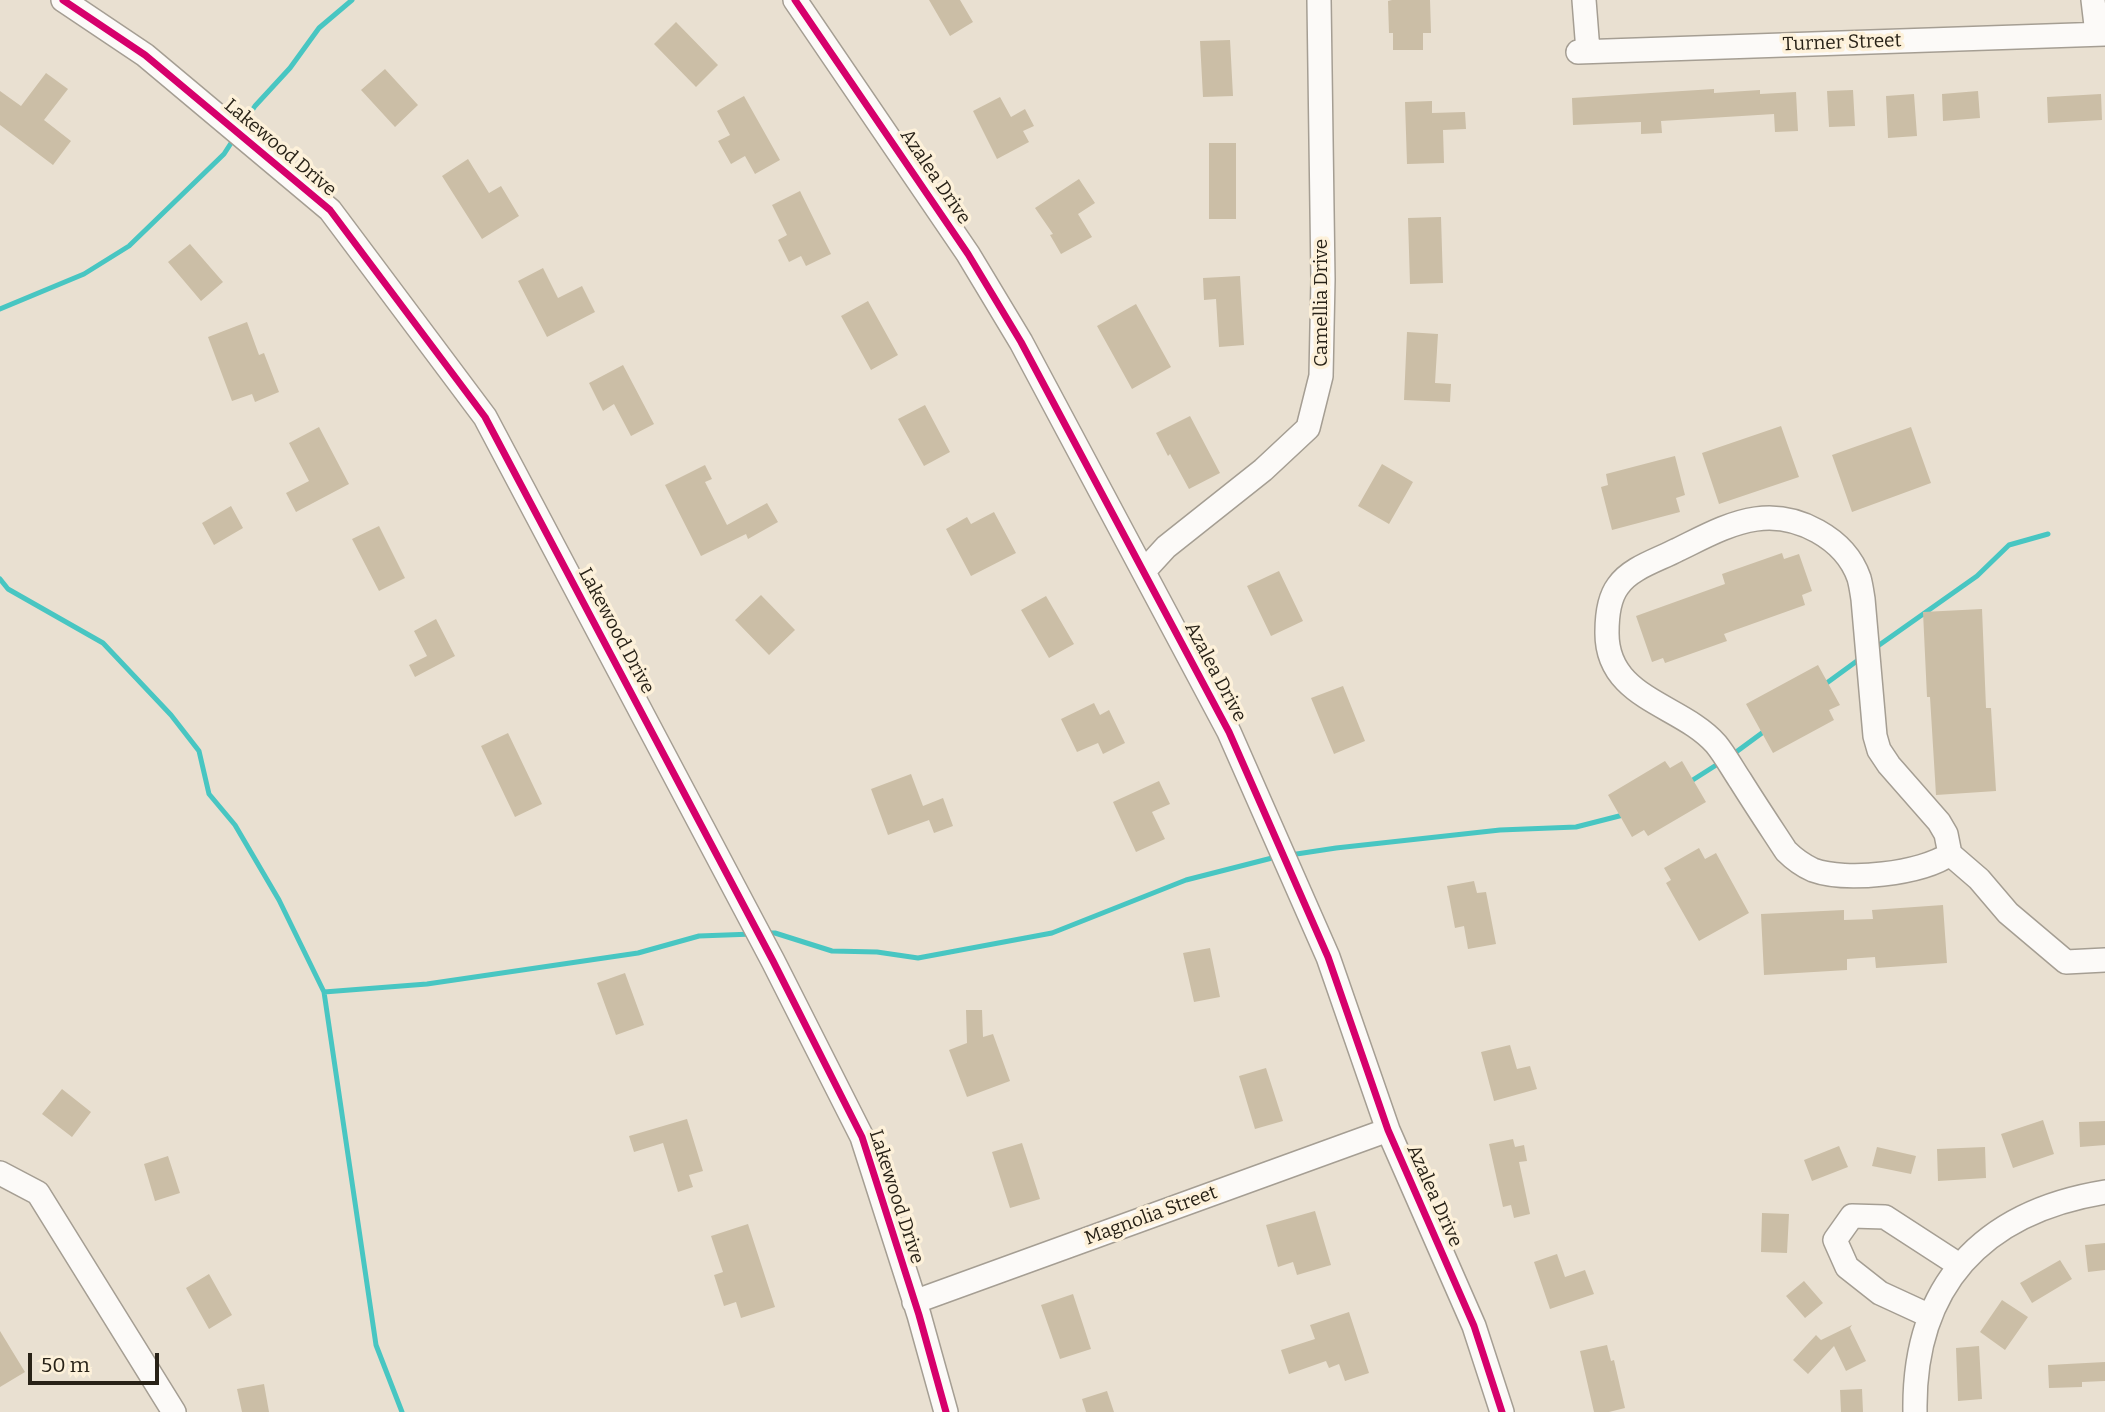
<!DOCTYPE html>
<style>
body{margin:0}
#map{position:relative;width:2105px;height:1412px;overflow:hidden;background:#e9e0d1;font-family:Bitter,serif}
canvas{display:block}
.scale{position:absolute;left:28px;top:1353px;width:131px;height:32px;box-sizing:border-box;border:4px solid #282217;border-top:0;padding-left:9px;font-size:21px;line-height:24px;white-space:nowrap;color:#282217;-webkit-text-stroke:5px #fdf1da;paint-order:stroke}
</style>
<div id="map">
<canvas width="2105" height="1412"></canvas>
<div class="scale">50 m</div>
</div>
<script>
const ctx = document.querySelector('canvas').getContext('2d');
ctx.lineJoin = 'round';
function strokePath(path, color, width, dash) {
  ctx.strokeStyle = color;
  ctx.lineWidth = width;
  ctx.lineCap = dash ? 'butt' : 'round';
  ctx.setLineDash(dash || []);
  ctx.stroke(path);
}
function fillPath(path, color) {
  ctx.fillStyle = color;
  ctx.fill(path, 'evenodd');
}
function write(font, color, halo, rows, align = 'center') {
  ctx.font = font + ' Bitter,serif';
  ctx.lineWidth = 7;
  ctx.setLineDash([]);
  ctx.textBaseline = 'middle';
  ctx.strokeStyle = halo;
  ctx.fillStyle = color;
  for (const [text, x, y, turn = 0] of rows) {
    ctx.save();
    ctx.translate(x, y);
    ctx.rotate((+turn || 0) * Math.PI / 180);
    ctx.textAlign = isNaN(turn) ? turn : align;
    if (halo) ctx.strokeText(text, 0, 0);
    ctx.fillText(text, 0, 0);
    ctx.restore();
  }
}
strokePath(new Path2D(`
 M240,129L255,106L290,68L319,28L352,0
 M0,309L84,274L129,246L224,154L235,137
 M0,579L8,589L103,643L171,715L199,751L209,794L235,825L279,900L324,992L376,1345L402,1412
 M1875,648L1977,576L2009,545L2048,534
 M1824,685L1861,658
 M1732,755L1766,730
 M1688,783L1721,762
 M1290,855L1336,848L1500,830L1576,827L1627,814
 M766,933H775L832,951L877,952L918,958L1052,933L1186,880L1276,857
 M324,992L427,984L638,953L699,936L753,934`), '#48c6c2', 5);
fillPath(new Path2D(`
 M929,0H960L973,22L950,36Z
 M1392,0H1430L1431,33H1423V50H1393V33H1389L1388,1Z
 M676,22L718,65L696,87L654,44Z
 M1230,40L1233,96L1203,97L1200,41Z
 M385,69L418,105L395,127L361,90Z
 M46,73L68,89L44,120L71,141L53,165L0,125V91L21,106Z
 M1714,89V93L1760,90V94L1796,92L1798,131L1775,132L1774,114L1661,121L1662,133L1641,134V122L1573,125L1572,98Z
 M1853,90L1855,126L1829,127L1827,91Z
 M1978,91L1980,118L1943,121L1942,94Z
 M1914,94L1917,136L1888,138L1886,96Z
 M2101,94L2102,120L2048,123L2047,97Z
 M744,96L780,160L755,174L745,156L731,164L718,141L730,135L717,111Z
 M1000,97L1011,117L1025,109L1034,126L1023,131L1029,142L997,159L973,111Z
 M1432,101V113L1465,112L1466,129L1443,130L1444,163L1407,164L1405,102Z
 M1209,143H1236V219H1209Z
 M468,159L489,193L501,186L519,216L482,239L442,176Z
 M1079,179L1095,203L1078,214L1092,237L1061,254L1050,235L1053,234L1035,208Z
 M800,191L831,254L806,266L801,256L789,262L778,240L787,235L772,205Z
 M1441,217L1443,283L1410,284L1408,218Z
 M190,244L223,282L201,301L168,262Z
 M543,268L558,298L582,286L595,312L547,337L518,281Z
 M1240,276L1244,345L1219,347L1216,299L1204,300L1203,278Z
 M868,301L898,355L871,370L841,316Z
 M1136,304L1171,367L1132,389L1097,326Z
 M247,322L259,355L264,353L279,392L255,402L252,394L232,401L208,337Z
 M1407,332L1438,334L1435,383L1451,384L1450,402L1404,400Z
 M623,365L654,424L631,436L614,404L603,411L589,383Z
 M925,405L950,452L924,466L898,419Z
 M1190,416L1220,473L1189,489L1170,454L1168,456L1156,433Z
 M1781,426L1799,477L1719,504L1702,453Z
 M319,427L349,484L296,512L286,493L309,481L289,443Z
 M1911,427L1931,483L1852,512L1832,455Z
 M1675,456L1685,495L1676,498L1680,512L1612,530L1601,487L1608,485L1606,474Z
 M1382,464L1413,482L1389,524L1358,506Z
 M705,465L712,479L705,482L727,525L767,503L778,522L748,539L746,534L701,556L665,485Z
 M231,506L243,528L214,545L202,523Z
 M994,512L1016,553L971,576L946,529L967,517L971,524Z
 M379,526L405,578L379,591L352,539Z
 M1782,553L1784,559L1799,554L1812,591L1802,595L1805,605L1724,634L1727,641L1665,663L1663,658L1652,662L1636,616L1725,584L1722,574Z
 M1279,571L1303,621L1271,636L1247,586Z
 M761,595L795,630L769,655L735,620Z
 M1046,596L1074,644L1049,658L1021,610Z
 M1982,609L1986,708H1991L1996,791L1936,795L1930,697H1927L1923,612Z
 M436,619L455,656L415,677L409,665L427,656L414,631Z
 M1818,665L1840,705L1829,710L1834,720L1773,753L1746,704Z
 M1343,686L1365,741L1334,754L1311,698Z
 M1094,703L1100,715L1109,710L1125,743L1103,754L1098,743L1077,752L1061,719Z
 M508,733L542,804L515,817L481,746Z
 M1665,761L1670,768L1682,761L1706,802L1648,836L1644,830L1632,837L1608,795Z
 M911,774L923,806L943,798L953,826L934,833L929,820L888,835L871,789Z
 M1159,781L1170,804L1152,812L1165,839L1136,852L1113,802Z
 M1699,848L1705,859L1716,853L1749,913L1699,941L1666,883L1671,880L1664,868Z
 M1474,881L1477,893L1486,892L1496,944L1468,949L1464,926L1455,928L1447,886Z
 M1943,905L1947,963L1876,968L1875,957L1847,959V970L1764,975L1761,914L1844,910V920L1873,919L1872,910Z
 M1210,948L1220,997L1194,1002L1183,953Z
 M625,973L644,1025L616,1035L597,983Z
 M966,1010H982L983,1037L993,1034L1010,1081L967,1097L949,1050L967,1043Z
 M1510,1045L1517,1069L1530,1066L1537,1089L1494,1101L1481,1052Z
 M1266,1068L1283,1121L1255,1129L1239,1076Z
 M62,1089L91,1112L72,1137L42,1114Z
 M687,1119L703,1171L689,1175L693,1187L678,1192L663,1143L634,1152L629,1136Z
 M2043,1120L2054,1154L2013,1168L2001,1134Z
 M2105,1121V1145L2080,1147L2079,1122Z
 M1513,1139L1515,1147L1524,1145L1527,1161L1519,1162L1530,1214L1514,1218L1511,1205L1503,1207L1489,1144Z
 M1022,1143L1040,1199L1010,1208L992,1152Z
 M1839,1146L1848,1167L1812,1181L1804,1160Z
 M1877,1147L1916,1156L1911,1174L1872,1166Z
 M1985,1147L1986,1178L1938,1181L1937,1149Z
 M168,1156L180,1193L155,1201L144,1164Z
 M1315,1211L1331,1265L1297,1275L1293,1262L1278,1267L1266,1225Z
 M1762,1213L1789,1214L1787,1253L1761,1252Z
 M748,1224L775,1307L741,1318L736,1302L724,1306L714,1275L723,1272L711,1236Z
 M2105,1243V1270L2088,1272L2085,1245Z
 M1557,1254L1565,1277L1585,1270L1594,1294L1550,1309L1534,1262Z
 M2060,1260L2072,1279L2032,1303L2020,1283Z
 M209,1274L232,1315L209,1329L186,1288Z
 M1804,1281L1823,1303L1805,1318L1786,1296Z
 M1073,1294L1091,1349L1060,1359L1041,1305Z
 M2002,1300L2028,1317L2005,1350L1980,1332Z
 M1349,1312L1369,1373L1345,1381L1339,1364L1329,1368L1326,1361L1289,1374L1281,1350L1315,1339L1310,1325Z
 M1852,1325L1850,1328L1866,1361L1846,1371L1834,1346L1808,1374L1793,1360L1816,1335L1821,1340Z
 M0,1331L25,1372L0,1387Z
 M1607,1345L1611,1361L1614,1360L1625,1408L1609,1412H1594L1580,1351Z
 M1979,1346L1982,1399L1958,1401L1956,1348Z
 M2105,1362V1381L2082,1382V1387L2049,1388L2048,1365Z
 M264,1384L269,1412H242L237,1389Z
 M1862,1389L1863,1412H1841L1840,1390Z
 M1107,1391L1114,1412H1086L1082,1399Z`), '#cbbea6');
const minor = new Path2D(`
 M63,0L145,55L330,210L485,417L773,961L862,1137L919,1315L946,1412
 M795,0L968,254L1021,342L1229,732L1328,957L1388,1130L1474,1326L1502,1412
 M1584,0L1588,51
 M2093,0L2097,34
 M1578,52L2105,34
 M1144,571L1166,547L1263,470L1308,428L1321,376L1323,279L1319,0
 M1950,854C1921,874 1846,882 1813,870C1802,865 1794,859 1786,851C1771,828 1755,804 1740,780C1732,768 1725,755 1716,744C1681,704 1606,699 1607,632C1607,617 1609,598 1618,586C1630,568 1658,560 1677,550C1702,538 1728,523 1756,519C1797,513 1845,538 1859,578C1861,585 1862,593 1863,599L1875,736L1879,750L1889,765L1939,822L1946,834L1950,854L1979,879L2008,913L2066,962L2105,960
 M0,1173L38,1193L174,1412
 M914,1302L1388,1130
 M1930,1316L1880,1293L1847,1267L1835,1240L1852,1216L1885,1217L1959,1265
 M1915,1412C1913,1286 1982,1212 2105,1192`);
strokePath(minor, '#a59e93', 26);
strokePath(minor, '#fcfaf8', 23);
strokePath(new Path2D(`
 M63,0L145,55L330,210L485,417L773,961L862,1137L919,1315L946,1412
 M795,0L968,254L1021,342L1229,732L1328,957L1388,1130L1474,1326L1502,1412`), '#d6006c', 7);
write('19px', '#282217', '#fdf1da', [
 ["Turner Street",1842,43,-2],
 ["Lakewood Drive",280,148,40],
 ["Azalea Drive",935,177,56],
 ["Camellia Drive",1322,303,-90],
 ["Lakewood Drive",616,631,62],
 ["Azalea Drive",1215,672,62],
 ["Azalea Drive",1434,1196,66],
 ["Lakewood Drive",896,1197,72],
 ["Magnolia Street",1151,1216,-20]
]);
</script>
